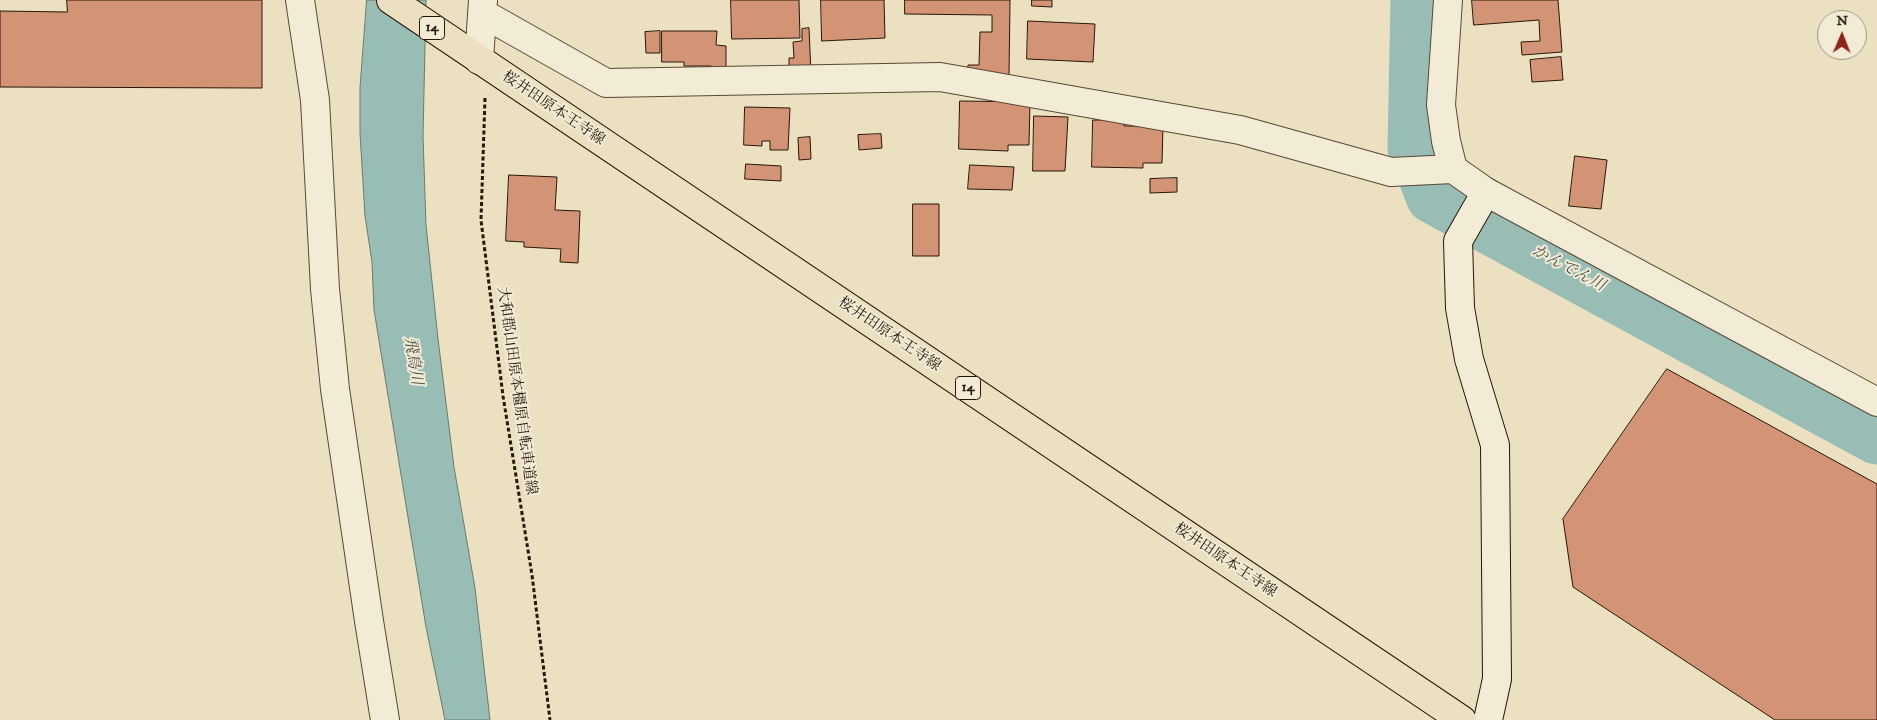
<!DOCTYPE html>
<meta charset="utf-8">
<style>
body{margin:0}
#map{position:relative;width:1877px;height:720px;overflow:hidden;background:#ebe0c0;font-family:"IM FELL DW Pica",serif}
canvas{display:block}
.north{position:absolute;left:1817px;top:10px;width:50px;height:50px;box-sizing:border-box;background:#f2ebd6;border:1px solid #a19684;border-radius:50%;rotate:1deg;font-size:14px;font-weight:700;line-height:20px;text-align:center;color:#281608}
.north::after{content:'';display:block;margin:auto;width:18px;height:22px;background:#8f2418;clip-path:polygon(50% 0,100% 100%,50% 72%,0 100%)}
</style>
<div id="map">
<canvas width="1877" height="720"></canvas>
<div class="north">N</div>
</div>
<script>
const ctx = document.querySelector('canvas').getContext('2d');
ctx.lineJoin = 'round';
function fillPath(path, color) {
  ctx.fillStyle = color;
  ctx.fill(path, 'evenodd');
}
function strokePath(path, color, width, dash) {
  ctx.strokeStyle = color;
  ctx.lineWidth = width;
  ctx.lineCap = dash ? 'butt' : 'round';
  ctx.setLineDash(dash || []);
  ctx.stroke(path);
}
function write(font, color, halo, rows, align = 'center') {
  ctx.font = font + ' "IM FELL DW Pica","Noto Serif JP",serif';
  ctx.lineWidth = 4;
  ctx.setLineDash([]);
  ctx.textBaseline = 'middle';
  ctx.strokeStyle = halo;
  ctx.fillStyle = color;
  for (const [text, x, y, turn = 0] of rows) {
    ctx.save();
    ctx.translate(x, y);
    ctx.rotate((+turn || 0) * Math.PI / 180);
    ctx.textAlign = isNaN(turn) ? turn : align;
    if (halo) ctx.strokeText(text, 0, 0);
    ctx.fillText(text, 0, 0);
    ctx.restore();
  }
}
const water = new Path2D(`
 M367,0H426L423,136L426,225L438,339L454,467L475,588L490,720H445L426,627L374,310L372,262L365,216L360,133V88Z`);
fillPath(water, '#98bdb5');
strokePath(water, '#6b7a70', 1);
strokePath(new Path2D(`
 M1418,0L1415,148L1433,196L1877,437`), '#98bdb5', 55);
const building = new Path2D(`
 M67,0H262V88L0,87V11L67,12Z
 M731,0H799L800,38L732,39Z
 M821,0H884L885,38L822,41Z
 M905,0H1010L1009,77H967L968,65H979L980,32H992V15L905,14Z
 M1032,0H1052V7L1032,6Z
 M1472,0H1558L1562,52L1522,55L1521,42L1540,41L1539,20L1474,25Z
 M1028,21L1095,24L1093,62L1027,59Z
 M809,28L811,74H789V58H794L793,42L802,41V29Z
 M660,31V53H646L645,32Z
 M662,31H717L716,45L726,46V70H711V66H684V62H662Z
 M1561,57L1563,80L1532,82L1530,60Z
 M960,101L1030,102L1029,145H1008V151L959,149Z
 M745,107L790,108L788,150H770V141H762V146L744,145Z
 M1034,116L1068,117L1065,171H1033Z
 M1093,120H1124V126H1163L1162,163H1143V168L1092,167Z
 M881,134L882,148L859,150L858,135Z
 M810,137L811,159L799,160L798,138Z
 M1575,156L1607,160L1601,209L1569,206Z
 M746,164L781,166V181L745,179Z
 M970,165L1014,167L1012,190L968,189Z
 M509,175L557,177L555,210L580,211L578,263L560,262L561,249L524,247V242L506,241Z
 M1177,178V192L1150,193V179Z
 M913,204H939V256H913Z
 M1667,369L1877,484V720H1775L1573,587L1563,519Z`);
fillPath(building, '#d39476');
strokePath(building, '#281608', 1);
const street = new Path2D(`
 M300,0L315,100L325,289L335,389L369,621L385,720
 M1448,0L1441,105L1446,141L1453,169L1486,192L1877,402
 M491,18L606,83L940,77L1240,130L1391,172L1453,169
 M479,60L483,0`);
const secondary = new Path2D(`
 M1486,192L1458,241L1460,308L1469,359L1495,445L1497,679L1488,720`);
const primary = new Path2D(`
 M391,0L1462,720`);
strokePath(street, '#594836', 30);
strokePath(secondary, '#281608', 30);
strokePath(primary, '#281608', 30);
strokePath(new Path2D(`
 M485,98L481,220L503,396L532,575L550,720`), '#281608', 3, [4, 2.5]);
strokePath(street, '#f2ebd6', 28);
strokePath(secondary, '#f2ebd6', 28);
strokePath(primary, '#ebe0c0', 28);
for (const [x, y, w] of [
 [432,28,25],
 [968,388,25]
]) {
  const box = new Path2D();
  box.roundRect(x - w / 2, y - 11.5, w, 23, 4);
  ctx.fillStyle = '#f2ebd6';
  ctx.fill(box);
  strokePath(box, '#281608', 1);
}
write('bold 14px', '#281608', null, [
 ["14",432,28],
 ["14",968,388]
]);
write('15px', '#281608', '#f2ebd6', [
 ["桜井田原本王寺線",553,109,34],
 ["桜井田原本王寺線",889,335,34],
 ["大和郡山田原本橿原自転車道線",516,391,82],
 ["桜井田原本王寺線",1225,561,34]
]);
write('italic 16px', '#4f5045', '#f2ebd6', [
 ["かんでん川",1568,269,28],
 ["飛鳥川",412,361,81]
]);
</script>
